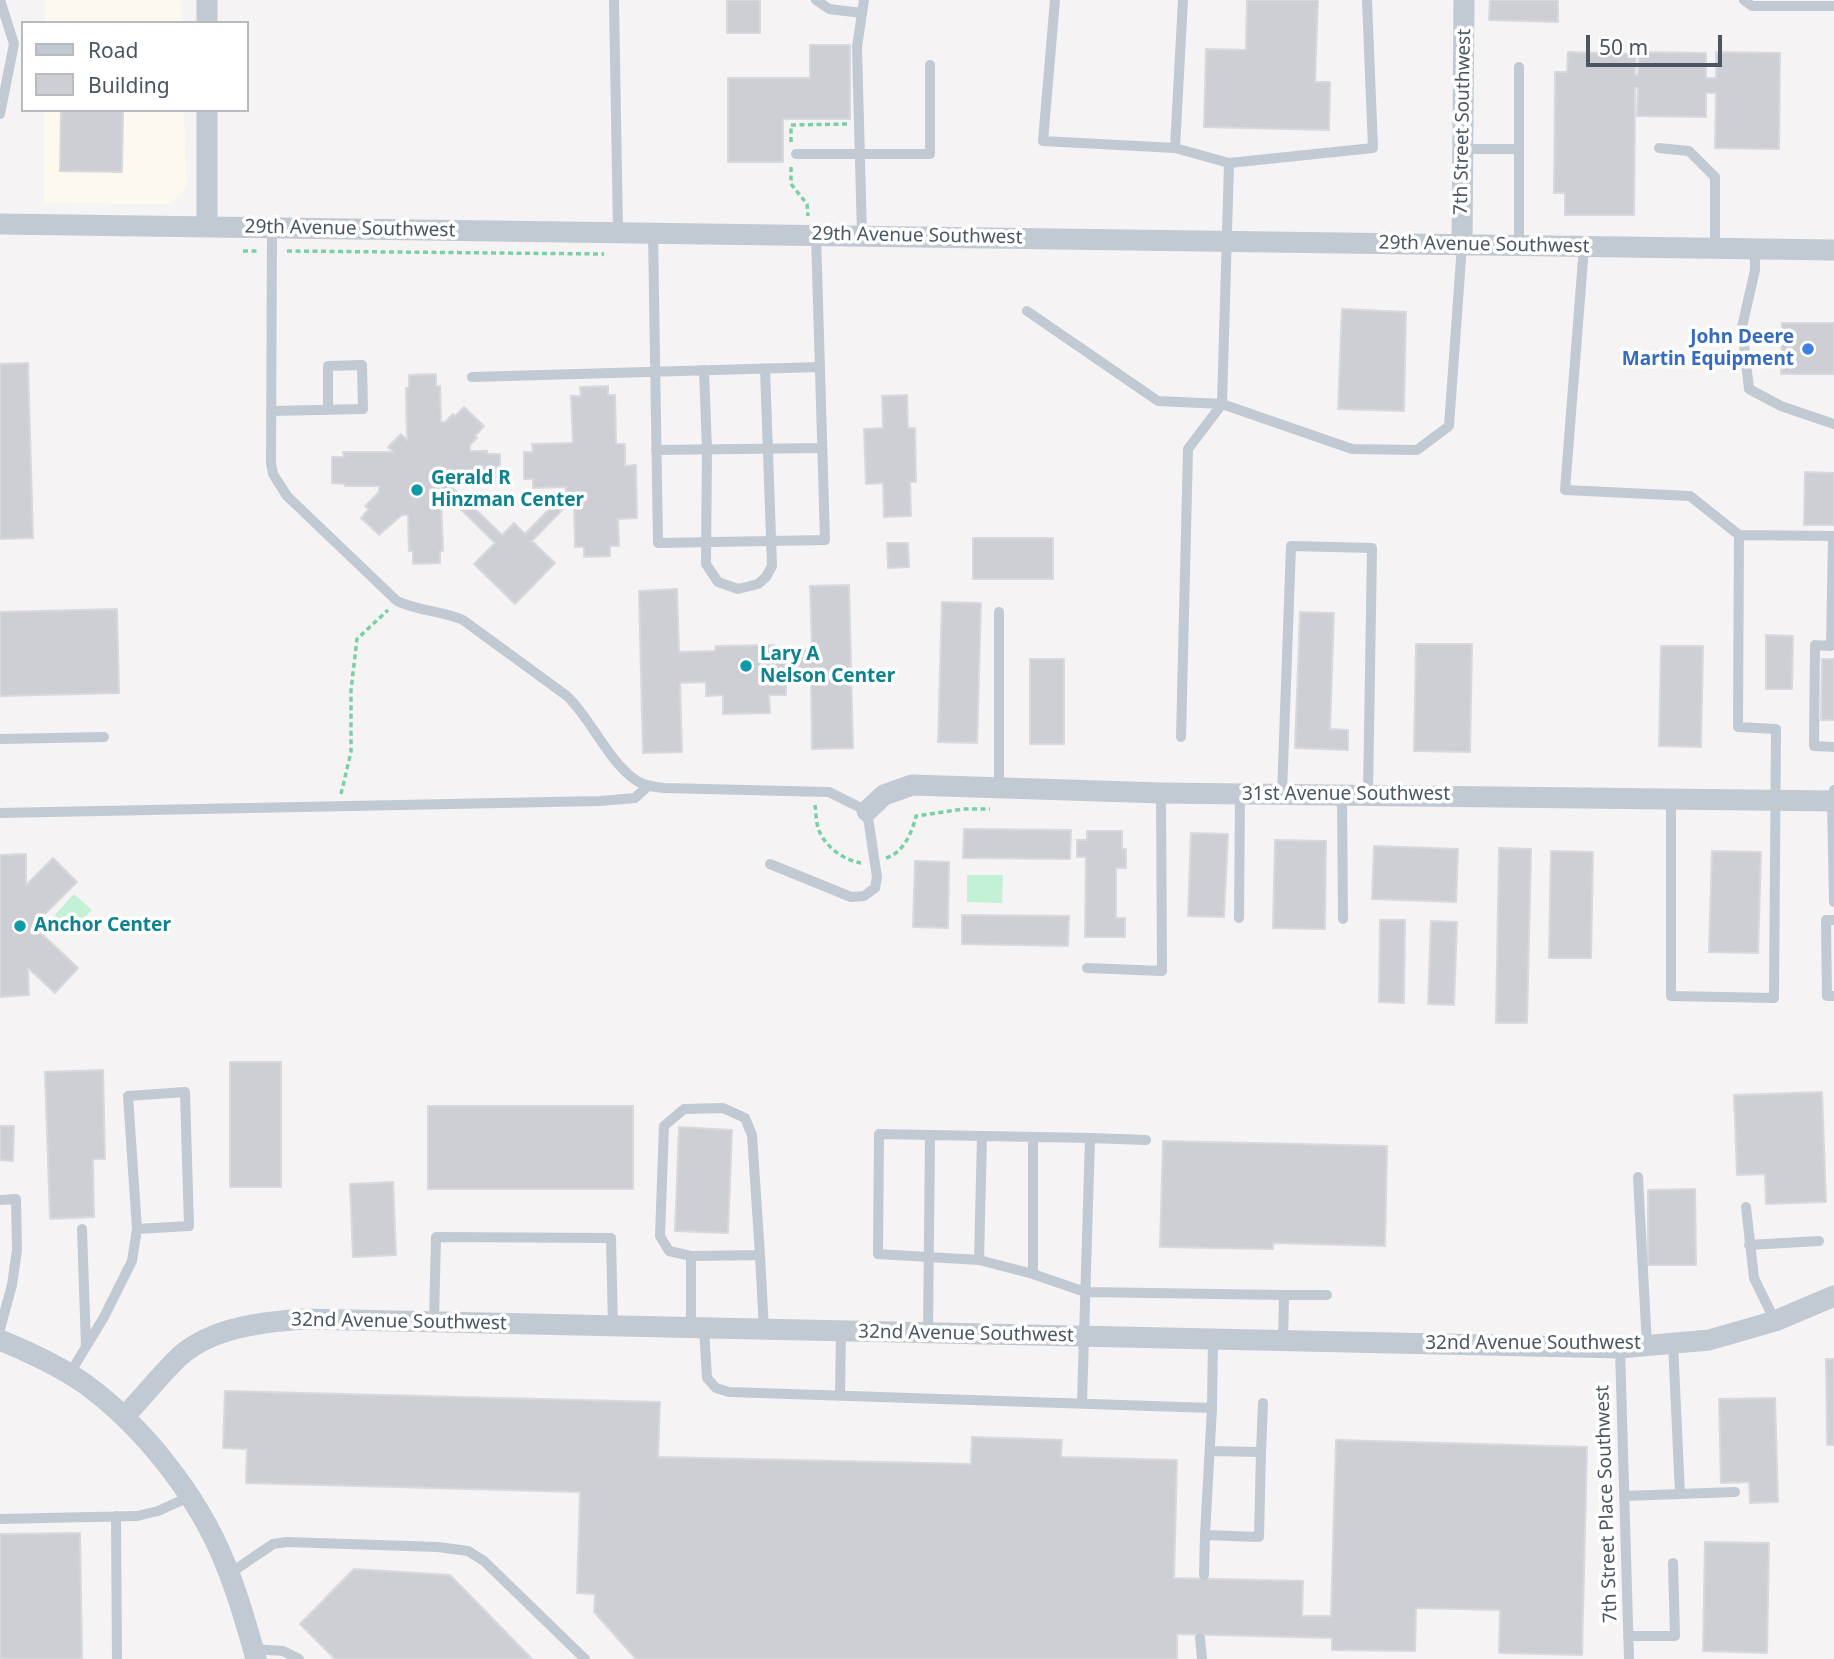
<!DOCTYPE html>
<style>
body{margin:0}
#map{position:relative;width:1834px;height:1659px;overflow:hidden;background:#f5f3f3;font-family:"Noto Sans",sans-serif}
canvas{display:block}
.legend{position:absolute;left:21px;top:21px;width:228px;height:91px;box-sizing:border-box;background:#fff;border:2px solid #b7bbc0;margin:0;padding:9px 12px;list-style:none;font-size:21px;color:#4a5661}
.legend li{display:flex;align-items:center;gap:14px;height:35px}
.legend b{width:35px;border:2px solid #b7bbc0}
.scale{position:absolute;left:1586px;top:35px;width:136px;height:32px;box-sizing:border-box;border:4px solid #4a5661;border-top:0;padding-left:9px;font-size:21px;line-height:24px;white-space:nowrap;color:#4a5661;-webkit-text-stroke:5px #fff;paint-order:stroke}
</style>
<div id="map">
<canvas width="1834" height="1659"></canvas>
<ul class="legend">
<li><b style="height:9px;background:#c1cad2"></b>Road</li>
<li><b style="height:19px;background:#cdcfd5"></b>Building</li>
</ul>
<div class="scale">50 m</div>
</div>
<script>
const ctx = document.querySelector('canvas').getContext('2d');
ctx.lineJoin = 'round';
function fillPath(path, color) {
  ctx.fillStyle = color;
  ctx.fill(path, 'evenodd');
}
function strokePath(path, color, width, dash) {
  ctx.strokeStyle = color;
  ctx.lineWidth = width;
  ctx.lineCap = dash ? 'butt' : 'round';
  ctx.setLineDash(dash || []);
  ctx.stroke(path);
}
function write(font, color, halo, rows, align = 'center') {
  ctx.font = font + ' "Noto Sans",sans-serif';
  ctx.lineWidth = 7;
  ctx.setLineDash([]);
  ctx.textBaseline = 'middle';
  ctx.strokeStyle = halo;
  ctx.fillStyle = color;
  for (const [text, x, y, turn = 0] of rows) {
    ctx.save();
    ctx.translate(x, y);
    ctx.rotate((+turn || 0) * Math.PI / 180);
    ctx.textAlign = isNaN(turn) ? turn : align;
    if (halo) ctx.strokeText(text, 0, 0);
    ctx.fillText(text, 0, 0);
    ctx.restore();
  }
}
fillPath(new Path2D(`
 M45,0H181L182,23H45Z
 M44,110H184L186,188L170,204L44,203Z`), '#fdf9ef');
fillPath(new Path2D(`
 M967,875H1003L1002,903L967,902Z
 M74,894L92,910L70,933L53,917Z`), '#c3f1d5');
const building = new Path2D(`
 M727,0H760V33H727Z
 M1247,0H1318L1315,82H1330L1329,130L1204,127L1206,49L1246,50Z
 M1490,0H1558V22L1489,20Z
 M810,45H850V119H783V162H728V78H810Z
 M1568,52L1636,54L1635,75H1638L1639,52L1706,53V78H1716V52L1780,53L1779,149L1715,148L1716,93H1706V117L1637,116L1638,88H1635L1634,215H1565V193H1554L1555,72H1567Z
 M61,110H123L122,172L60,171Z
 M1342,309L1406,312L1404,411L1338,409Z
 M1782,323H1834V374H1781Z
 M28,363L33,538L0,539V364Z
 M436,374V386H440L441,422H445L453,414L455,416L464,407L484,426L475,436L477,438L470,445V451H487V454H500V480H487V483L455,484L452,487L502,535L514,523L525,534L566,492V487L533,488V479H524V452H533L532,444L573,443L571,396H581L580,387L608,386V395H615L616,444H625V466L636,465L637,518L618,519L619,546H610V556L584,557V547H575L574,498L532,541L555,563L515,604L474,564L495,543L445,494L441,497L443,551H440V563L413,564V551H409L408,515H402L379,535L361,518L369,509L365,506L379,492V486H345V484L332,483V457H344L343,452H394L388,447L401,434L407,440L406,388H409V375Z
 M907,395L908,428H915L916,482H910L911,516L884,517L883,483L866,484L864,429L883,428L882,396Z
 M1805,472L1834,473V525H1804Z
 M973,538H1053V579H973Z
 M887,543H908L909,567L888,568Z
 M849,585L853,748L812,749L811,679L786,680V695H769L770,713L723,714V695L706,696V682L680,683L682,752L643,753L639,591L677,589L679,652L715,651L716,646L774,645L775,650L812,649L810,586Z
 M942,602L981,603L977,743L938,742Z
 M117,609L119,693L0,696V612Z
 M1300,612L1334,613L1330,729L1348,730V750L1295,748Z
 M1766,635L1793,636L1792,689H1766Z
 M1416,644H1472L1470,752L1414,751Z
 M1661,646H1703L1701,747L1659,746Z
 M1030,659H1064V744H1030Z
 M1822,659H1834V720H1821Z
 M964,829L1071,830L1070,859L963,858Z
 M1087,831H1122V849H1126V868H1116V918H1125V937H1085L1086,857H1077V840H1087Z
 M1191,833L1228,834L1224,917L1188,916Z
 M1275,840L1326,841L1325,929L1273,928Z
 M1374,846L1458,849L1456,902L1372,899Z
 M1499,848L1531,849L1527,1023H1496Z
 M1551,851L1593,852L1591,958H1549Z
 M1712,851L1761,852L1758,953L1709,952Z
 M26,854V885L53,858L77,882L40,919L41,933L78,968L55,993L28,968L29,995L0,997V855Z
 M915,861L949,862L948,928L913,927Z
 M962,915L1069,916L1068,946L962,944Z
 M1380,920H1405L1404,1003L1379,1002Z
 M1431,921L1457,922L1454,1005L1428,1004Z
 M230,1062H281V1187H230Z
 M103,1070L105,1159H93L94,1217L50,1219L45,1072Z
 M1822,1092L1826,1202L1766,1204L1765,1174L1737,1175L1734,1095Z
 M428,1106H633V1189H428Z
 M0,1126H14L13,1161L0,1160Z
 M679,1127L732,1130L728,1233L675,1231Z
 M1163,1141L1387,1146L1385,1246L1273,1243V1249L1160,1247Z
 M393,1182L396,1255L353,1257L350,1184Z
 M1695,1189L1696,1265H1648V1190Z
 M1826,1359H1834V1445H1827Z
 M225,1391L660,1402L658,1457L971,1464L972,1437L1062,1440L1061,1457L1177,1460L1174,1578L1303,1581L1302,1616H1331L1336,1440L1587,1447L1582,1655L1499,1653L1500,1610L1416,1608L1415,1651L1332,1650V1638L1177,1634V1659H636L594,1612L595,1594L577,1593L580,1492L246,1483L247,1449L223,1448Z
 M1775,1398L1778,1502L1750,1503L1749,1482L1721,1483L1719,1399Z
 M80,1533L82,1659H0V1534Z
 M1705,1542L1769,1543L1767,1653L1703,1651Z
 M354,1569L450,1575L532,1659H335L300,1624Z`);
fillPath(building, '#cdcfd5');
strokePath(building, '#d7d9de', 2);
strokePath(new Path2D(`
 M791,142V125L847,124
 M791,167V184L807,204L808,216
 M243,251H258
 M287,251L604,254
 M341,794L351,752V690L357,639L388,610
 M815,805C816,812 816,821 818,828C824,846 843,860 861,863
 M886,858C903,853 912,833 916,816L963,809H990`), '#7ad0a6', 3.5, [5, 3.5]);
strokePath(new Path2D(`
 M614,0L618,232
 M816,0L829,9L862,13
 M1055,0L1043,141L1175,148
 M1183,0L1175,148L1229,163L1373,148L1367,0
 M1744,0L1752,6H1834
 M1519,67V246
 M0,114L14,44L0,0
 M1659,148L1689,151L1715,177V248
 M1462,149H1519
 M796,154H930V65
 M272,228L271,463L273,474L287,496L397,601C418,611 442,611 463,620L567,696C592,720 609,763 637,781C645,786 654,787 664,788L829,792L867,811L877,877L875,888L864,896L851,897L770,864
 M653,232L658,543L825,540L816,235
 M862,235L857,47L864,0
 M1584,247L1565,490L1690,496L1739,535L1738,727L1776,729L1774,998L1671,996V799
 M1755,249V270L1742,327L1749,389L1781,406L1834,424
 M1027,311L1158,401L1222,404L1352,449L1417,450L1449,426L1462,245
 M704,370L707,450L706,564L718,582L738,589L758,584L766,577L772,566L765,369
 M472,377L820,367
 M271,411L363,409L362,365L328,366V410
 M656,450L822,448
 M1739,535L1834,536
 M1833,536L1831,646L1815,645L1814,746L1834,747
 M1181,737L1188,449L1222,404L1229,163
 M0,739L104,737
 M999,788V612
 M1834,790L1832,801L1834,902
 M1282,794L1291,546L1372,548L1368,794
 M1342,794L1343,919
 M0,813L600,801L635,798L648,786
 M1239,918L1240,794
 M1834,920H1826L1827,996H1834
 M1087,968L1162,971L1161,793
 M1090,1138L1146,1140
 M1638,1177L1647,1346
 M0,1200L16,1199L17,1250L12,1285L0,1329
 M1746,1207L1754,1278L1775,1321
 M82,1229L86,1347
 M1749,1245L1819,1241
 M691,1256L669,1251L660,1236L664,1126L684,1109L723,1108L745,1118L752,1135L760,1255
 M979,1260L982,1136
 M1033,1274V1137
 M1284,1295H1327
 M434,1321L436,1237L611,1238L613,1326
 M691,1327V1256L760,1255L764,1330
 M704,1328L707,1378L716,1388L729,1392L1212,1408L1213,1339
 M928,1333L930,1135
 M1673,1343L1680,1494
 M1620,1348L1629,1659
 M69,1375L104,1317L132,1261L137,1229L128,1096L185,1092L189,1226L137,1229
 M840,1395L841,1331
 M1082,1403C1085,1315 1087,1226 1090,1138L879,1134L878,1254L979,1260L1033,1274L1085,1292L1284,1295L1283,1341
 M1210,1451L1261,1452L1259,1537L1205,1535L1212,1408
 M1261,1452L1263,1403
 M1624,1496L1735,1492
 M116,1516L117,1659
 M0,1519L137,1516L158,1511L189,1497
 M229,1574L273,1544L287,1542L438,1547L468,1551L484,1561L585,1659
 M1204,1575L1205,1535
 M1628,1636H1675L1673,1563
 M1200,1638L1202,1659
 M253,1649L283,1651L299,1659`), '#c1cad2', 10);
strokePath(new Path2D(`
 M207,23V0
 M207,110V227
 M0,224L1834,250
 M1462,245L1464,0
 M867,811L884,795L912,785L1161,793L1834,801
 M0,1340C29,1352 60,1366 85,1384C143,1426 198,1496 225,1563C238,1594 247,1626 256,1659
 M124,1417C143,1397 160,1375 180,1356C213,1327 263,1322 304,1319L1620,1348L1709,1340L1775,1321L1834,1296`), '#c1cad2', 21);
for (const [x, y, r, color] of [
 [1808,349,7,"#3f7fe0"],
 [417,490,7,"#0f9aa8"],
 [746,666,7,"#0f9aa8"],
 [20,926,7,"#0f9aa8"]
]) {
  const dot = new Path2D();
  dot.arc(x, y, r, 0, 2 * Math.PI);
  ctx.fillStyle = color;
  ctx.fill(dot);
  strokePath(dot, '#fff', 2.5);
}
write('19px', '#4a5661', '#fff', [
 ["7th Street Southwest",1463,122,-89],
 ["29th Avenue Southwest",350,229,1],
 ["29th Avenue Southwest",917,236,1],
 ["29th Avenue Southwest",1484,245,1],
 ["31st Avenue Southwest",1346,795],
 ["32nd Avenue Southwest",399,1322,1],
 ["32nd Avenue Southwest",966,1334,1],
 ["32nd Avenue Southwest",1533,1344],
 ["7th Street Place Southwest",1607,1504,-92]
]);
write('bold 19px', '#366cbe', '#fff', [
 ["John Deere",1794,338],
 ["Martin Equipment",1794,360]
], 'right');
write('bold 19px', '#0d838f', '#fff', [
 ["Gerald R",431,479],
 ["Hinzman Center",431,501],
 ["Lary A",760,655],
 ["Nelson Center",760,677],
 ["Anchor Center",34,926]
], 'left');
</script>
